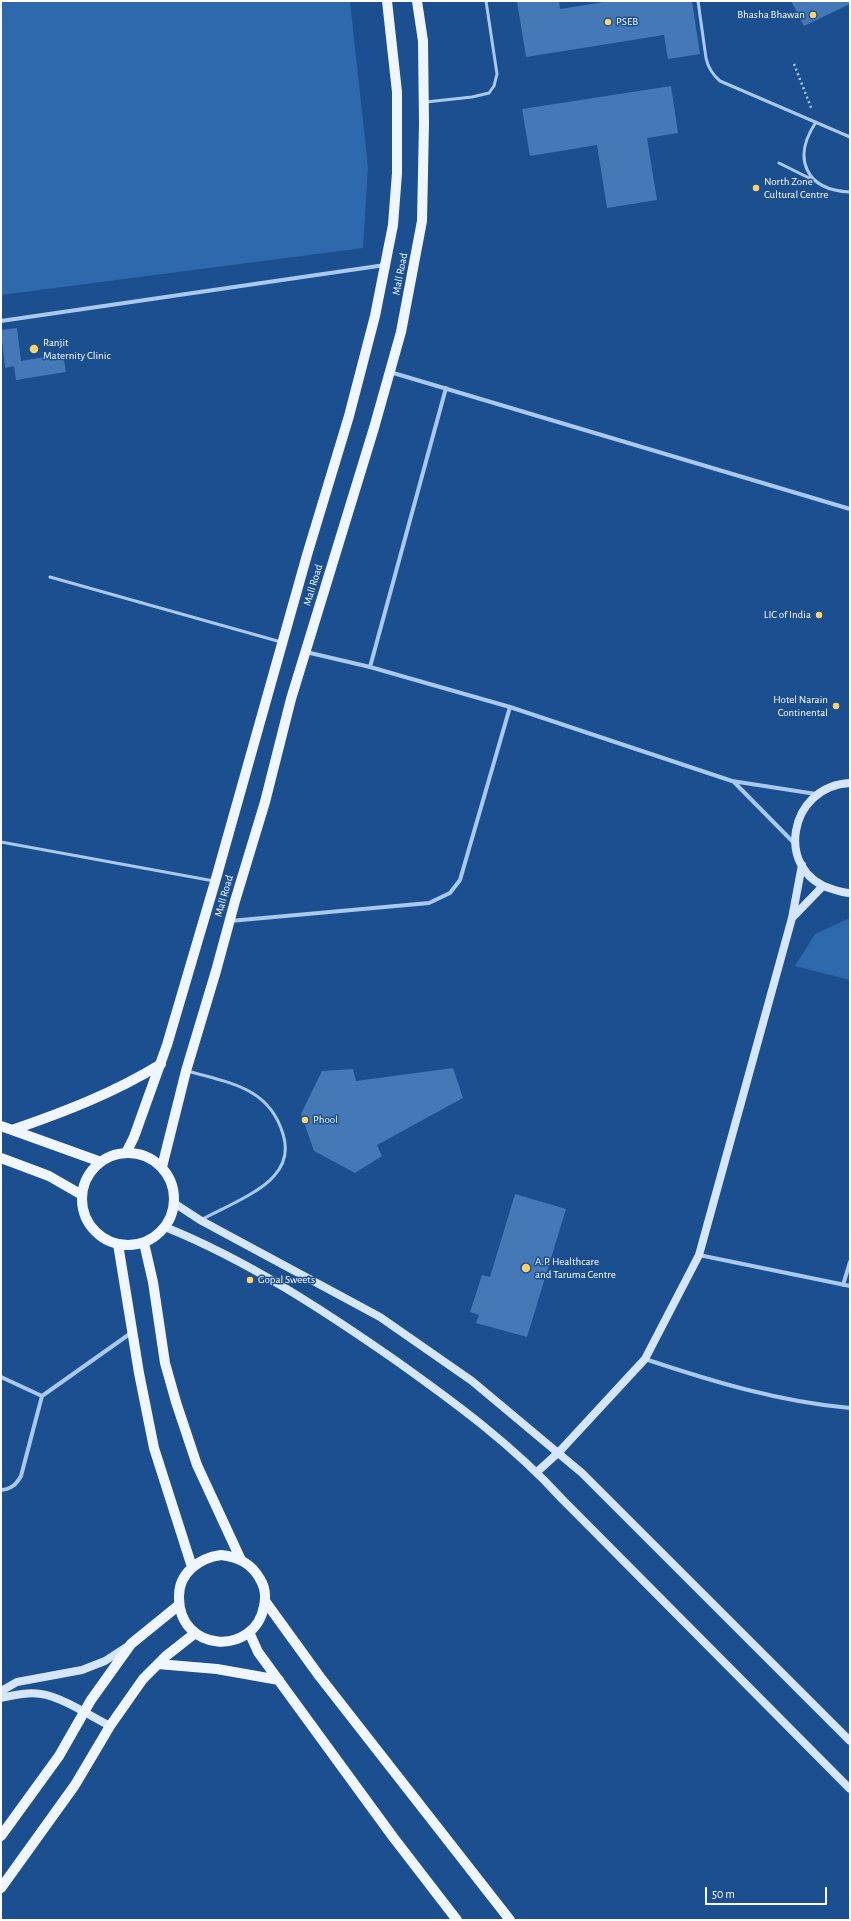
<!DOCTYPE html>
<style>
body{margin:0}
#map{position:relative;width:851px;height:1921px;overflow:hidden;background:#1b4f8f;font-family:"Alegreya Sans",sans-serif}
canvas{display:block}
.frame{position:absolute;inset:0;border:2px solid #fff;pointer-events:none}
.scale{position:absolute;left:705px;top:1887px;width:122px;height:18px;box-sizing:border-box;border:2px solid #fff;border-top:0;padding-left:5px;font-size:12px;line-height:14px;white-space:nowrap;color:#fff;-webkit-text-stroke:3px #1b4f8f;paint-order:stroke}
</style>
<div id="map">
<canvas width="851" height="1921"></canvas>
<div class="frame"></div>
<div class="scale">50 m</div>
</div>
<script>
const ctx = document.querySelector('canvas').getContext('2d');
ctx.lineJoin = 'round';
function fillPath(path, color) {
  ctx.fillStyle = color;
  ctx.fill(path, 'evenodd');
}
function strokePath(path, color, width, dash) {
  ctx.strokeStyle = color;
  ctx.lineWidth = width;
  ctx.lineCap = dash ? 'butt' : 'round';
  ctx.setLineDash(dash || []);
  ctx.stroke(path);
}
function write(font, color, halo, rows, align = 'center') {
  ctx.font = font + ' "Alegreya Sans",sans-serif';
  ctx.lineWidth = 3;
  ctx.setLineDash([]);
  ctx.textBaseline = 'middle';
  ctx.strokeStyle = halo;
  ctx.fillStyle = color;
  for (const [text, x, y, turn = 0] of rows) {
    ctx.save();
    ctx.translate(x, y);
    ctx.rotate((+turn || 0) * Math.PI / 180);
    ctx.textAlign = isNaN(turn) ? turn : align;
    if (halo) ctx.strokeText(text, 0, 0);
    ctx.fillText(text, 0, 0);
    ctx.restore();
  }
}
fillPath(new Path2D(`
 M1,1H350L368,167L363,248L1,295Z
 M850,918V980L795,966L815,934Z`), '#2e69ad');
fillPath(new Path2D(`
 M517,1H559L560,9L610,1H692L700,54L668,59L664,35L526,57Z
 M791,1H850V4L804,26Z
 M671,86L678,133L647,138L657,200L607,208L597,145L530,156L522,109Z
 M17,328L21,361L63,354L66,372L16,380L14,366L5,368L1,330Z
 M453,1068L463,1098L377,1145L382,1156L355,1173L314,1151L301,1114L322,1071L353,1069L356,1081Z
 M515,1194L566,1209L527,1337L476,1323L479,1315L470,1312L482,1275L490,1277Z`), '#4478b7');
strokePath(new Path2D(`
 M794,64L812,110`), '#a9c9ee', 2.5, [2, 3]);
strokePath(new Path2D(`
 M698,1L706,58C708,68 712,74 720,81L850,137
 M426,102L472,97L489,93L494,86L497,74L486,1
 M816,122C792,158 805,190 850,192
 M779,163L815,181
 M50,577L281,642
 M1,842L214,881
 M188,1071C229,1083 269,1087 283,1134C288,1150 285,1164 274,1176C260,1193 221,1209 201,1220`), '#a9c9ee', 3);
strokePath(new Path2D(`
 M1,321L385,265
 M390,372L850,509
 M306,652L370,667L510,707L732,781L816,794
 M370,667L446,388
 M733,781L794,843
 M230,921L429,903L450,893L460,880L510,707
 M699,1255L850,1286
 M843,1285L850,1262
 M645,1359C711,1381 780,1402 850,1408
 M1,1377L42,1396
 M1,1490C11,1489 16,1485 21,1476L42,1396L131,1333`), '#a9c9ee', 4);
strokePath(new Path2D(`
 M850,783C788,786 774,872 832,889C838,891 844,893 850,893
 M792,918L823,886
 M174,1203L200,1220L380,1317L472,1381L582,1473L850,1741
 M165,1227C247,1260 323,1310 395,1360C454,1402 513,1445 562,1499L850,1789
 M538,1471L559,1452L645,1359L699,1255L792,918L802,865
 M1,1691L17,1682L82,1670L105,1661L128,1646
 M1,1698C15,1695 28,1692 41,1694C60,1696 92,1717 110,1726`), '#d6e6fa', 8);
strokePath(new Path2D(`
 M1,1126L101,1162
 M12,1130C64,1112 114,1093 161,1064
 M82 1199a46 46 0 1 1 92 0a46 46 0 1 1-92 0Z
 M126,1153L134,1137L167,1045L215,882L307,555L349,416L375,316L393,225L397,173V92L387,1
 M1,1158L49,1176L82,1195
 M162,1167L186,1071L216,971L235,901L265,802L291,699L374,428L401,332L422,221L424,123L423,41L417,1
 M144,1243L153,1282L165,1363L176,1402L197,1465L241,1560
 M118,1244L139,1373L154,1448L192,1567
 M221,1555C238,1557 251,1563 260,1579C265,1587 266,1597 264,1606C255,1657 178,1653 179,1596C179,1573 199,1558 221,1555Z
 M265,1601L320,1677L510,1920
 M249,1632L258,1652L393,1837L457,1920
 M158,1664L217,1669L279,1680
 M1,1836L59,1756L91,1700L131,1644L179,1605
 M1,1888L75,1785L110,1726L143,1679L166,1656L194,1634`), '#f0f6ff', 10);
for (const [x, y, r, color] of [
 [813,15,4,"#ffd166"],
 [608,22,4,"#ffd166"],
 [756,188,4,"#ffd166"],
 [34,349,5,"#ffd166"],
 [819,615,4,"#ffd166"],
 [836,706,4,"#ffd166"],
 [305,1120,4,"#ffd166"],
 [526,1268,5,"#ffd166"],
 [250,1280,4,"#ffd166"]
]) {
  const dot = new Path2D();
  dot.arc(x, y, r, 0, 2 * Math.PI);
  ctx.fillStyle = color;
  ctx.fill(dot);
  strokePath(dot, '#1b4f8f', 1.5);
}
write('11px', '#fff', '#1b4f8f', [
 ["Bhasha Bhawan",805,15,"right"],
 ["PSEB",616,22],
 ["North Zone",764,182],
 ["Cultural Centre",764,195],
 ["Ranjit",43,343],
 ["Maternity Clinic",43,356],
 ["LIC of India",811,615,"right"],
 ["Hotel Narain",828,700,"right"],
 ["Continental",828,713,"right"],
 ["Phool",313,1120],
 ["A.P. Healthcare",535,1262],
 ["and Taruma Centre",535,1275],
 ["Gopal Sweets",258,1280]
], 'left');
write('11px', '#fff', '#1b4f8f', [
 ["Mall Road",400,274,-79],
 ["Mall Road",313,585,-73],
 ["Mall Road",224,896,-74]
]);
</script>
